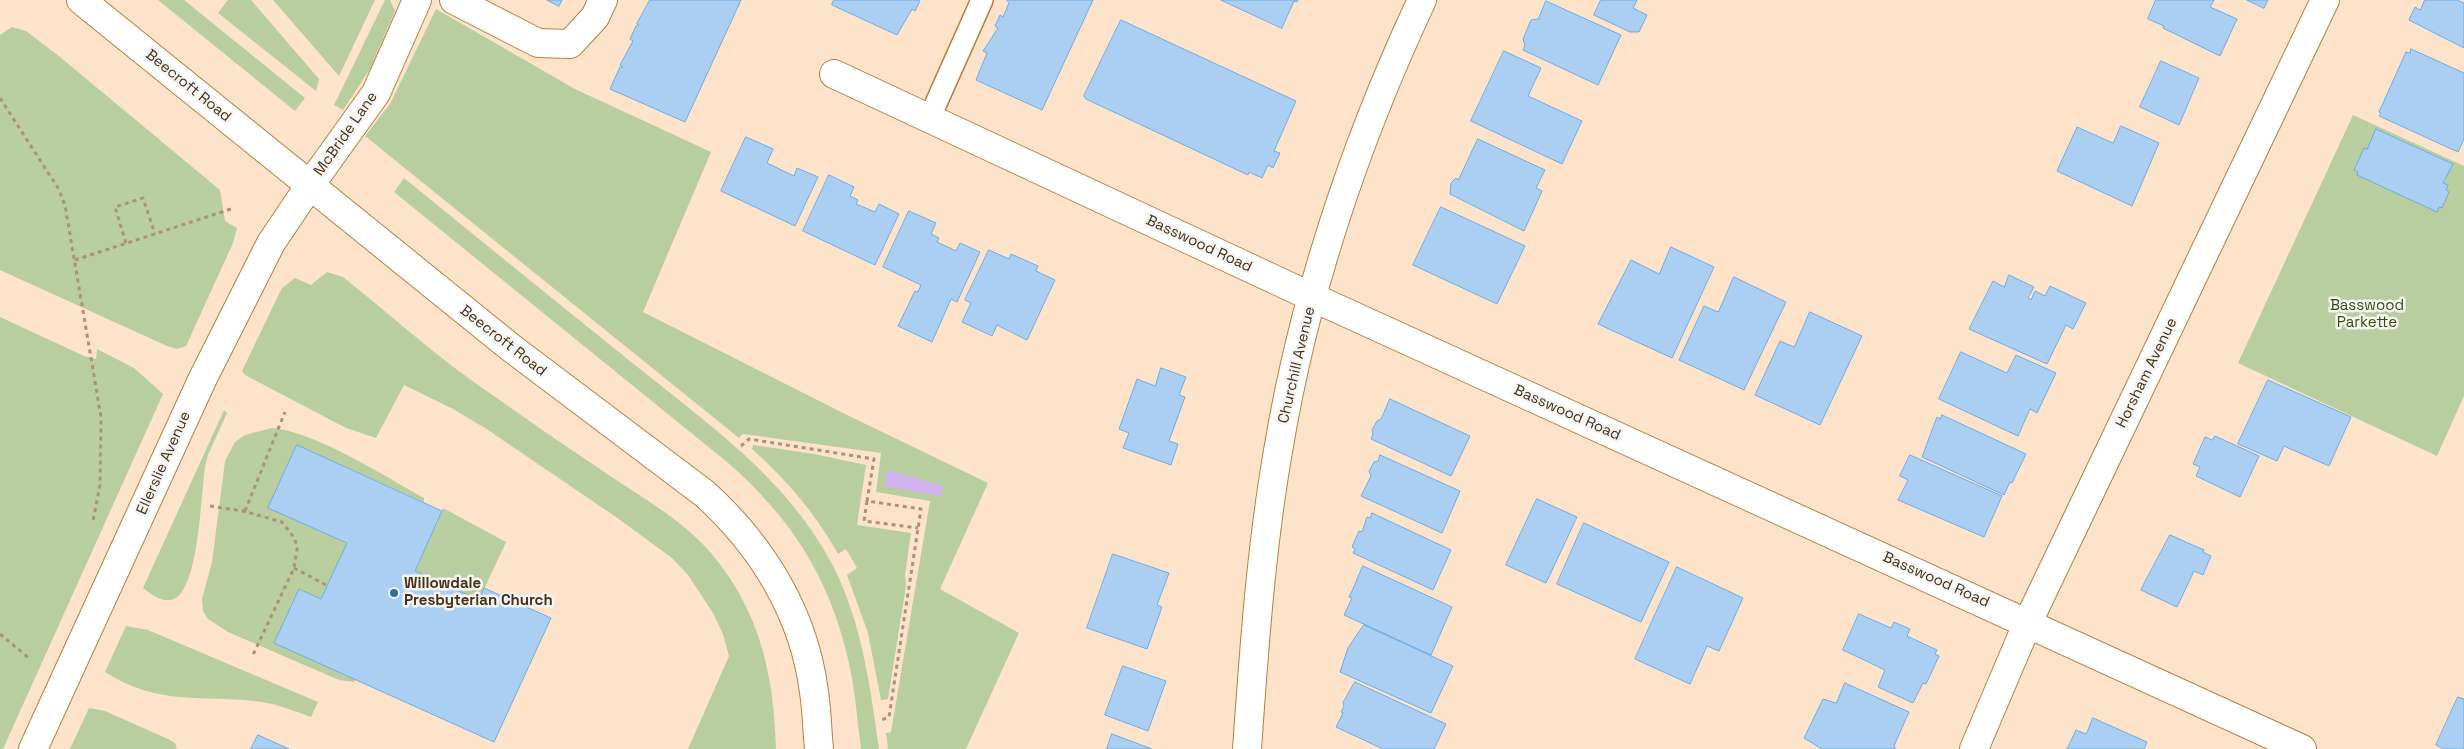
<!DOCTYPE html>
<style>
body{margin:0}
canvas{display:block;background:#fce3ca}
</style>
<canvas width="2464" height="749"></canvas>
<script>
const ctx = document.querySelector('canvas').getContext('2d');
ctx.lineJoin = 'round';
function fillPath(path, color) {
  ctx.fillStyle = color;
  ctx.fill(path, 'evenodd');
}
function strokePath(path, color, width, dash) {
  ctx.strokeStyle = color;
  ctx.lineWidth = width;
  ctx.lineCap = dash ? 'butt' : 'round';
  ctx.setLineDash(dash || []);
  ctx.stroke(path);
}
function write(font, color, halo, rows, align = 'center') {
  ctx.font = font + ' "Space Grotesk",sans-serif';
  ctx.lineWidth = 5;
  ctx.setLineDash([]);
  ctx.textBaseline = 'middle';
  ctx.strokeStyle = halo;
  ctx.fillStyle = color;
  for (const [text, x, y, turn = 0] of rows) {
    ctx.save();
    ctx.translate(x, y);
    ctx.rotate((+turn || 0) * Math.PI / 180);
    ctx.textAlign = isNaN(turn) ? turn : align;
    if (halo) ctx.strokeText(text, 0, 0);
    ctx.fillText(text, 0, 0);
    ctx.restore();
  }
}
fillPath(new Path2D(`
 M158,0H184L305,98L295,111Z
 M228,0H251L319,79L316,91L218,13Z
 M273,0H375L339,76Z
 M385,0H390L395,11L370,69L343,110L334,105Z
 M436,9L575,89L711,152L643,312L847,415L988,483L940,589L1019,633L966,749H888L886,733L891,732L930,501L876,492L881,453L743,434L739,438L365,136L390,104Z
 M12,27L26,31L60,57L220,190L225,221L237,228L233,243L186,346L177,349L167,346L0,270V35Z
 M2353,115L2464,166V396L2437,456L2238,363Z
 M404,178C479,239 554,300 630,361C705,422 784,475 831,562C862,621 870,685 879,749H861C857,719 855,688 848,659C829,576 790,517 727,462L394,192Z
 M327,272L343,277C392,316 439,359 491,394C528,420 565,446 603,471C639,496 682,519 711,553C760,611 774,675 776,749H688L729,656L723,634L713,613L688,575L672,558L616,517L485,428L453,409L404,385L376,438L346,428L245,375L242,371L278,296L282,288L295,278L311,285Z
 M0,317L84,356L96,359L97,349L134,368L163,394L3,749H0Z
 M224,410L227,413L208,455L205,467C201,493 199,589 174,599C163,604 151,594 143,588Z
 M272,428C316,432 384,476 424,498V502L297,445L269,508L347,543L321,599L299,589L275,643L356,679L354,682L339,680L228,632L208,619L203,611L202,599L212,562L225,461L235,442L245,435Z
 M753,445L814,454L866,465L857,525L911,533L905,575L906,586L888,699L881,700L868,633L847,575L857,568L846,549L838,554C816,514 786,479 752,449Z
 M443,508L506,542L479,600L415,571Z
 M126,626L148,630L318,702L311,717C295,711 279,705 262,702C203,694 159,707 105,672Z
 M89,708L105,711L168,739L175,743L177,749H70Z`), '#b9ce9f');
fillPath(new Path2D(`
 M888,470L943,486L942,496L885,486Z`), '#d1b2ef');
const building = new Path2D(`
 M547,0H562L559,6Z
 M650,0H741L685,122L610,89L620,67H623L620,65L633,41L630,39L636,26L639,25L637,24Z
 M834,0H918L920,1L915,11L912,9L897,35L832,5Z
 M1007,0H1093L1042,110L976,80L987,53L983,51L998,28L995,26L1000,15L1003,17L1009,3Z
 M1221,0H1298L1297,2L1294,1L1282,28Z
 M1601,0H1637L1633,8L1647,15L1639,32H1630L1594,15Z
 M2156,0H2214L2210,7L2237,19L2220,56L2163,28L2164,26L2148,19Z
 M2247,0H2268L2264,8Z
 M2425,0H2457L2464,3V48L2409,20L2415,7L2420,10Z
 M1546,1L1621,35L1598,85L1523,50L1525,45L1523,39L1531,20L1538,19Z
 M1121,20L1296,101L1274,151L1280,153L1273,168L1268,165L1262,178L1249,172L1248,175L1086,99L1084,96Z
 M2411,49L2464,73V139L2458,152L2379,116L2381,113L2379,112L2406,52L2410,53Z
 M1504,51L1541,68L1528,96L1582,121L1562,164L1471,121Z
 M2161,61L2199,78L2179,125L2140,107Z
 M2121,126L2159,143L2132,206L2057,171L2077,127L2113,143Z
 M2376,129L2453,164L2443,183L2448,185L2446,190L2449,192L2442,208L2439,207L2437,212L2357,175L2358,172L2354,170L2364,148L2367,149Z
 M746,137L773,149L767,163L794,176L797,168L818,177L795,226L721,191Z
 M1478,139L1545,170L1536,188L1542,191L1524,231L1450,194L1451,183L1456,178L1458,180Z
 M829,175L854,187L850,196L858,200L856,204L875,212L879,204L899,214L875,265L803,231Z
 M1441,207L1525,246L1497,304L1413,265Z
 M909,211L936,223L931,234L939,238L937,242L956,251L960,243L980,252L957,302L951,299L932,342L898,326L915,291L918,292L921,285L883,267Z
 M1671,247L1714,267L1672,358L1598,324L1631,260L1659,274Z
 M989,250L1009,259L1011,254L1038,266L1036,271L1055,280L1027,340L997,325L992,336L962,322L971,303L965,300Z
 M2009,275L2034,287L2028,298L2031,300L2035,291L2045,296L2050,286L2086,303L2073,329L2066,325L2047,364L1969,329L1993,281L2004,287Z
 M1734,277L1786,302L1744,390L1679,360L1704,306L1718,312Z
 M1810,312L1862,336L1820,425L1755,395L1780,341L1794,347Z
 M1961,352L2007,373L2016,355L2056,373L2037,413L2030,409L2018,436L1939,399Z
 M1161,368L1186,377L1179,395L1185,397L1169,441L1178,444L1171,465L1123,448L1129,433L1119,429L1137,379L1155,386Z
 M2268,380L2351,417L2329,466L2284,446L2277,461L2238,444Z
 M1390,399L1470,436L1451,476L1371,439L1373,434L1372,430L1377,421L1381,419Z
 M1942,415L2026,454L2012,483L2010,482L2004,495L1922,457L1937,417L1940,419Z
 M2215,436L2259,456L2240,497L2196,476L2200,467L2193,464L2205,437L2212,440Z
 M297,445L442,511L415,571L479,600L484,588L551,618L494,742L274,643L299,589L321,599L347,543L268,508Z
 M1380,455L1460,491L1442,533L1361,496L1371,476L1369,471L1374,462L1378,461Z
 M1910,455L2002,496L1984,537L1898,500L1908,480L1900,476Z
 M1537,499L1577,517L1546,583L1506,565Z
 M1372,513L1451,550L1433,590L1353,553L1355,549L1352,547L1359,531L1362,532L1367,517L1370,518Z
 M1584,523L1669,562L1641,622L1557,584Z
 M2170,535L2204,550L2203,552L2211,556L2203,575L2194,571L2177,607L2141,590Z
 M1113,554L1169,573L1157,605L1162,607L1147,649L1087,628Z
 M1363,566L1452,607L1431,655L1344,615L1352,598L1349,597L1352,591Z
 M1677,567L1743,598L1719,651L1707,646L1690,684L1635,659Z
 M1859,614L1891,628L1894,622L1910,629L1907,636L1937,650L1935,654L1939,656L1926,684L1923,683L1913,703L1878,687L1885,670L1843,650Z
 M1364,625L1453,666L1431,713L1340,672L1348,648Z
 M1123,666L1166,681L1148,731L1105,715Z
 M1355,682L1446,724L1434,749H1383L1336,727L1343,713L1341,712L1344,706L1343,703Z
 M1845,683L1909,712L1894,746L1896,749H1822L1804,738L1823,699L1836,703Z
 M2458,697L2464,699V749H2444L2436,745Z
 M2093,718L2147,742L2144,749H2067L2076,730L2086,734Z
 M1112,734L1152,749H1107Z
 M258,735L289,749H251Z`);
fillPath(building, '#aacff3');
strokePath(building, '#6cabe5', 1);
const service = new Path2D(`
 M929,119L982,0`);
const minor = new Path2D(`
 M454,0L538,43L570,44L595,17L603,0
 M834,74L1312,297L2302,749
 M33,749L202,380L271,243L310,185L376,93L417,0
 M1247,749C1254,649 1261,549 1278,451C1304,295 1355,143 1422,0
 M1974,749L2028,622L2325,0`);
const tertiary = new Path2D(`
 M81,0L510,347L705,494C762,546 804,613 814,692C817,711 817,730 819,749`);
strokePath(service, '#b77f3f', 24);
strokePath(minor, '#b77f3f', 30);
strokePath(tertiary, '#b77f3f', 30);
strokePath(new Path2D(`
 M0,98L58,188L65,205L101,417L100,485L93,521
 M126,243L115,207L143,198L155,234
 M75,260L231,209
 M741,446L749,439L874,459L867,501L921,509L889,717L879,721
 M867,501L864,521L918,528
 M210,506L243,511L282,522L295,539L297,549L294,568L252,657
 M245,511L285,412
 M294,568L328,586
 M0,634L30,659`), '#aa9278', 3, [4, 4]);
strokePath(service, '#fff', 21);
strokePath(minor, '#fff', 28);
strokePath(tertiary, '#fff', 28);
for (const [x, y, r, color] of [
 [394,593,5,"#3170a7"]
]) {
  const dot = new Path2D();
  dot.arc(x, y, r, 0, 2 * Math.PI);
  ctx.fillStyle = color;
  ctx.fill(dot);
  strokePath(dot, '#f5f5f5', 2);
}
write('15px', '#473015', '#f5f5f5', [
 ["Beecroft Road",188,86,39],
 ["McBride Lane",346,134,-55],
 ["Basswood Road",1199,244,25],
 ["Beecroft Road",503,341,38],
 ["Churchill Avenue",1297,365,-77],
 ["Horsham Avenue",2147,373,-64],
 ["Basswood Road",1567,413,24],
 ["Ellerslie Avenue",164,463,-66],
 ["Basswood Road",1936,580,24]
]);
write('15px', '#374e08', '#f5f5f5', [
 ["Basswood",2367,306],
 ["Parkette",2367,323]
]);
write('bold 15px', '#473015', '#f5f5f5', [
 ["Willowdale",404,584],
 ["Presbyterian Church",404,601]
], 'left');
</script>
